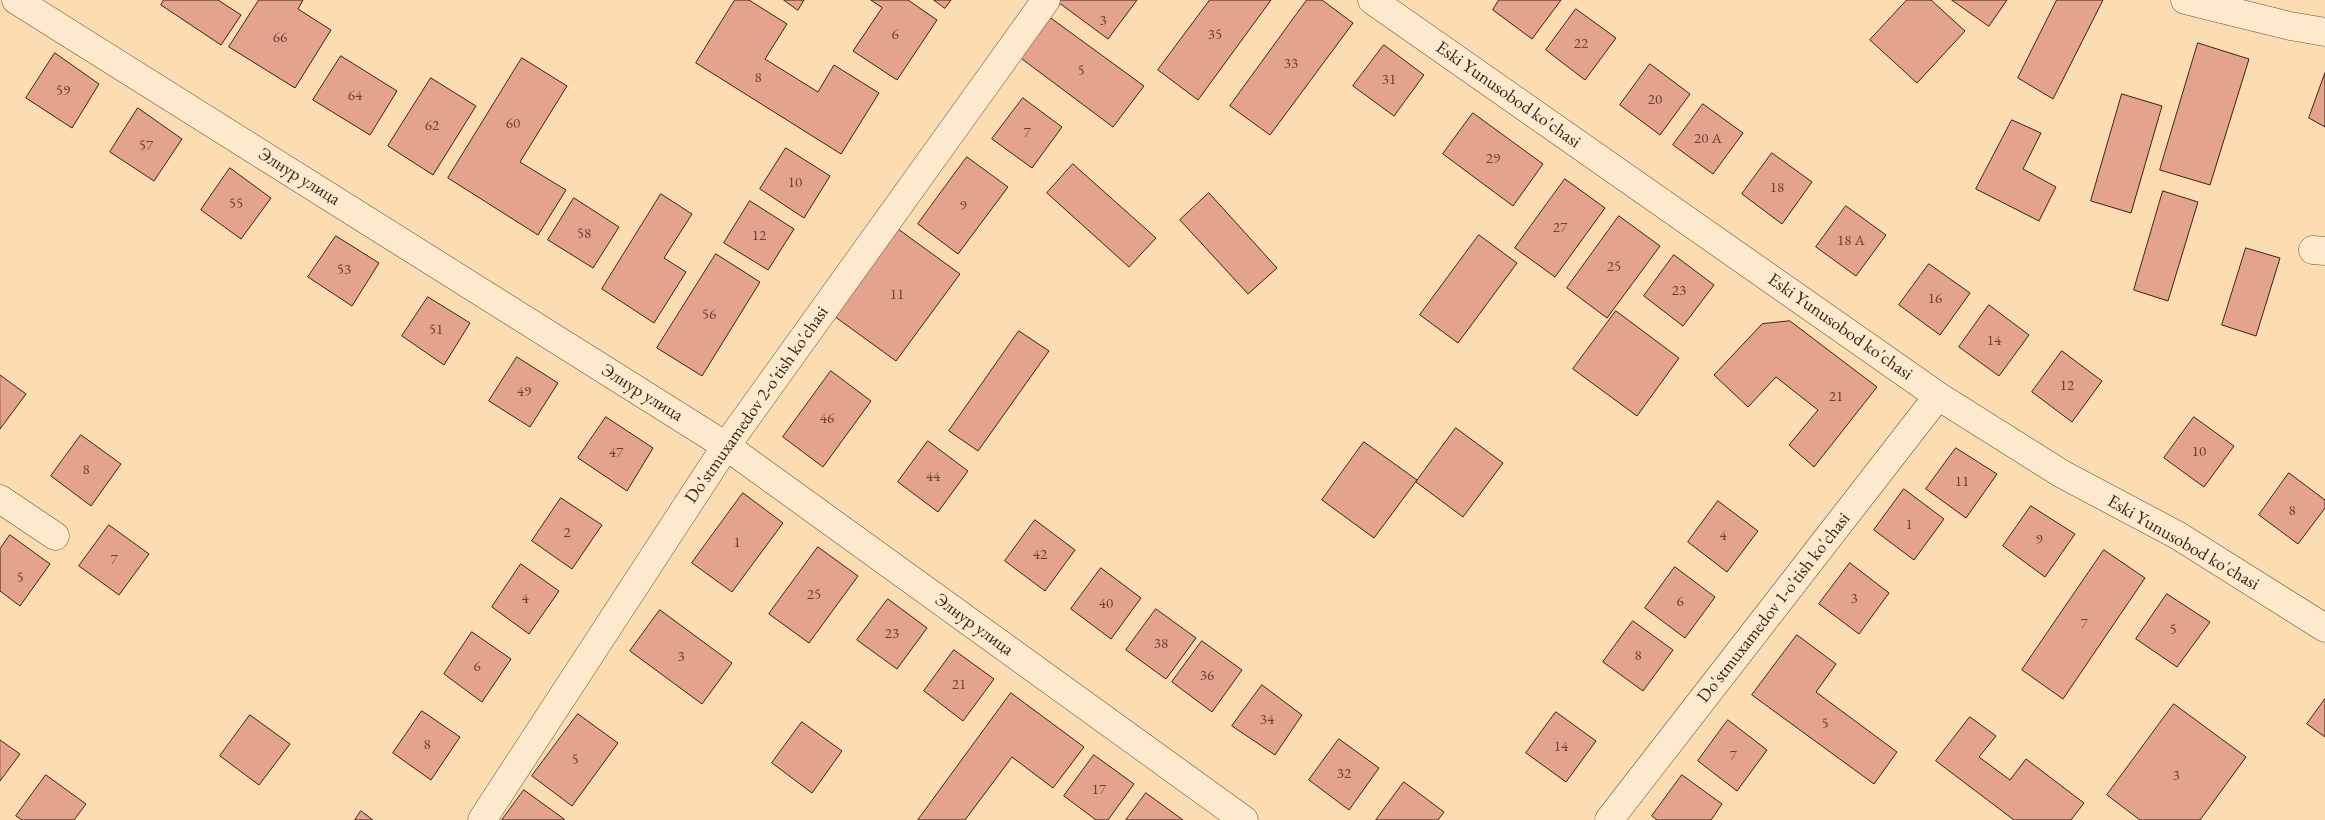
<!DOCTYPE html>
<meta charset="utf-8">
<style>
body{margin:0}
canvas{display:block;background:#fcddb1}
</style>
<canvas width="2325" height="820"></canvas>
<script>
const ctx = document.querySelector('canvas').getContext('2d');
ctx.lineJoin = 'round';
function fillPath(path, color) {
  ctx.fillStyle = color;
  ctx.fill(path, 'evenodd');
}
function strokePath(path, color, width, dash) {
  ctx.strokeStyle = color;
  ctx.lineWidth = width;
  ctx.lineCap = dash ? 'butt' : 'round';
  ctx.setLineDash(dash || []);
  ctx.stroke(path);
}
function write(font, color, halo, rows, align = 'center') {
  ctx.font = font + ' "EB Garamond",serif';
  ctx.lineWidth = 4.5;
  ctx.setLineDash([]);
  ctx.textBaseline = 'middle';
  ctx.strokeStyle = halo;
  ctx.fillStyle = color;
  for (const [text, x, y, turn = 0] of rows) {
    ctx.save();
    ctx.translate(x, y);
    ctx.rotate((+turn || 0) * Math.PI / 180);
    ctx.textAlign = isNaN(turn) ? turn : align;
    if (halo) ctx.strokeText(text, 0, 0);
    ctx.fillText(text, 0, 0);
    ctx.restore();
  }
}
const building = new Path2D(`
 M164,0H218L241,15L221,45L161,5Z
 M259,0H303L298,9L331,30L295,88L229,47Z
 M735,0H749L787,24L765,59L818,92L834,65L879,93L841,154L696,63Z
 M784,0H804L798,10Z
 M871,0H908L937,20L897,80L853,51L882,8Z
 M934,0H951L945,8Z
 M1059,0H1137L1108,39L1058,2Z
 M1210,0H1271L1198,100L1158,70Z
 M1307,0H1322L1353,23L1270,135L1230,106Z
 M1499,0H1561L1532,39L1493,10Z
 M1907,0H1931L1965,31L1917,83L1870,40Z
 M1952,0H2007L1989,26Z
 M2057,0H2103L2053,99L2018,78Z
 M1576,9L1616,38L1585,80L1546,50Z
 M1048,16L1144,86L1113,127L1018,56Z
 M2198,43L2249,59L2210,185L2160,170Z
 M1384,45L1424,75L1394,116L1353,86Z
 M55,53L99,84L72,128L26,98Z
 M341,56L397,91L370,135L313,100Z
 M522,58L567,86L520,162L566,190L538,235L448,178Z
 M1650,64L1690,94L1660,135L1620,105Z
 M2325,73V127L2309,118Z
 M431,78L476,106L433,175L388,146Z
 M2122,94L2162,106L2131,213L2091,201Z
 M1023,98L1062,127L1032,168L992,139Z
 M1703,104L1743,133L1713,174L1673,145Z
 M138,108L182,139L154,181L110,152Z
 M1473,113L1543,164L1513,206L1443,154Z
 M2012,120L2041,133L2023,169L2056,187L2039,221L1976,189Z
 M786,148L830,176L804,218L760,189Z
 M1772,153L1812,182L1782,224L1742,194Z
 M967,157L1008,187L958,254L918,224Z
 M1073,164L1156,238L1129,267L1047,193Z
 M230,168L271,198L241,239L201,210Z
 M1565,179L1605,208L1555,277L1515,248Z
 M2163,191L2198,202L2168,301L2134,290Z
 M1209,193L1277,268L1248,294L1180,220Z
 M661,194L692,214L664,258L686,272L654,323L602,289Z
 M574,198L619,227L593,268L548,240Z
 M750,201L794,229L768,270L724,243Z
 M1846,206L1886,235L1856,276L1816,247Z
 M1619,216L1660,246L1607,318L1567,288Z
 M898,229L960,274L896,361L834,316Z
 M1479,235L1517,263L1458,343L1420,315Z
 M336,236L379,263L352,306L308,277Z
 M2246,248L2280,258L2256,336L2222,325Z
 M716,254L760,282L702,376L657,348Z
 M1674,255L1714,285L1683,326L1644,296Z
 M1929,264L1970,293L1940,335L1899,305Z
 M428,297L470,323L444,365L402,336Z
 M1989,305L2029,335L1999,376L1959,347Z
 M1616,311L1679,358L1637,416L1573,369Z
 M1790,321L1877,387L1814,467L1789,445L1818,410L1776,377L1748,407L1714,375L1762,324Z
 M1019,331L1049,351L978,451L949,431Z
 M2062,351L2102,381L2072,422L2032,392Z
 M517,357L558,383L530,427L489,401Z
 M831,371L871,401L823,467L783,437Z
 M0,375L26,394L0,429Z
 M606,417L653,448L627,491L578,458Z
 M2194,417L2234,446L2204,487L2164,458Z
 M1456,428L1503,463L1463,517L1416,482Z
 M81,435L121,464L91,506L51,476Z
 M928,441L968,471L938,512L898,482Z
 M1364,442L1417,480L1374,538L1322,500Z
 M1956,448L1997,474L1966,518L1926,489Z
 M2289,473L2325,500V508L2298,544L2259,515Z
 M1904,489L1944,519L1914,560L1874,530Z
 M743,493L783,523L732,592L692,563Z
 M561,498L602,525L572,569L532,541Z
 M1718,501L1758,531L1727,572L1688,542Z
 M2031,506L2075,534L2045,577L2003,546Z
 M1035,520L1075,550L1045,591L1005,561Z
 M109,525L149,554L119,595L79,566Z
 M10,535L50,564L20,606L0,591V549Z
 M818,547L858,576L809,643L769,614Z
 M2104,550L2145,578L2063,699L2022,670Z
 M1850,563L1889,593L1859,634L1819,604Z
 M521,564L559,591L529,634L492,607Z
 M1675,567L1715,597L1685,638L1645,608Z
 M1101,568L1141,598L1111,639L1071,609Z
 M2167,594L2210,622L2177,667L2136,639Z
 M888,599L927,628L897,669L857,640Z
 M1156,609L1196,638L1166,679L1126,650Z
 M660,610L732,663L702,704L630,651Z
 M1633,621L1673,650L1643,691L1603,662Z
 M472,632L511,659L482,702L444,674Z
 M1797,635L1836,664L1816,692L1897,752L1874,784L1752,695Z
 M1202,641L1242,670L1212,712L1172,682Z
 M954,650L994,679L963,721L924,691Z
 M1262,685L1302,715L1275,755L1232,726Z
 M1011,693L1084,747L1053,788L1012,757L965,820H918Z
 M2325,699V737L2307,724Z
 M2174,704L2246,757L2200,820H2140L2107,795Z
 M422,711L460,737L431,780L393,753Z
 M1556,712L1596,741L1566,782L1526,753Z
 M578,714L618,743L572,806L532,776Z
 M250,715L290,744L259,785L220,756Z
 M1970,717L1996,736L1979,757L2010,780L2026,759L2084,803L2071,820H2014L1936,761Z
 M1728,720L1767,750L1737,791L1698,761Z
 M802,722L842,751L812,793L772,763Z
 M1339,739L1379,768L1349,810L1309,780Z
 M0,740L20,754L0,781Z
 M1094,755L1134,784L1108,820H1096L1064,796Z
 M46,775L86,804L74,820H22L16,816Z
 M1682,775L1722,804L1711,820H1657L1652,816Z
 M1404,782L1444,812L1438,820H1376Z
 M524,790L564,819V820H502Z
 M1146,793L1183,820H1126Z
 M361,811L373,820H355Z`);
fillPath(building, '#e4a38d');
strokePath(building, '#3e2011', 1);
const minor = new Path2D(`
 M16,0L726,446L1244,820
 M1372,0L1938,396L2062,474L2177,535L2325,628
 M2185,0L2290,26L2325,32
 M2313,250L2325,251
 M0,499L55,536
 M482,820L726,446L1046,0
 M1609,820L1938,396`);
strokePath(minor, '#6e4f39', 29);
strokePath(minor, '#fde9cc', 28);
write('15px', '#684130', null, [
 ["3",1103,21],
 ["6",895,35],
 ["35",1215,35],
 ["66",280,38],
 ["22",1581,44],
 ["33",1291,64],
 ["5",1081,71],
 ["8",758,78],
 ["31",1389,80],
 ["59",63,91],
 ["64",355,96],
 ["20",1655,100],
 ["60",513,124],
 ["62",432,126],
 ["7",1027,133],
 ["20 A",1708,139],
 ["57",146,146],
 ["29",1493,159],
 ["10",795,183],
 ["18",1777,188],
 ["55",236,204],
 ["9",963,206],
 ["27",1560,228],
 ["58",584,234],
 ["12",759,236],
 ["18 A",1851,241],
 ["25",1614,267],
 ["53",344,270],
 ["23",1679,291],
 ["11",897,295],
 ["16",1935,299],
 ["56",709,315],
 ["51",436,330],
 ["14",1994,341],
 ["12",2067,386],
 ["49",524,392],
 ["21",1836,397],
 ["46",827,419],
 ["10",2199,452],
 ["47",616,453],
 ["8",86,470],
 ["44",933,477],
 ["11",1962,482],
 ["8",2292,511],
 ["1",1909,525],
 ["2",567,533],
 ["4",1723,536],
 ["9",2039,540],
 ["1",737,543],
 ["42",1040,555],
 ["7",114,560],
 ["5",20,578],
 ["25",814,595],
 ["4",525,599],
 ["3",1854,599],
 ["6",1680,602],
 ["40",1106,604],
 ["7",2084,624],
 ["5",2173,630],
 ["23",892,634],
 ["38",1161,644],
 ["8",1638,656],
 ["3",681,657],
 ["6",477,667],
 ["36",1207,676],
 ["21",959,685],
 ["34",1267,720],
 ["5",1825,724],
 ["8",427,745],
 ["14",1561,747],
 ["7",1733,756],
 ["5",575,760],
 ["32",1344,774],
 ["3",2176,776],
 ["17",1099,790]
]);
write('18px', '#3e2011', '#fde9cc', [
 ["Eski Yunusobod ko'chasi",1508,95,35],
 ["Элнур улица",299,177,32],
 ["Eski Yunusobod ko'chasi",1840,327,35],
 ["Элнур улица",642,393,32],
 ["Do'stmuxamedov 2-o'tish ko'chasi",757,405,-55],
 ["Eski Yunusobod ko'chasi",2183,543,30],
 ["Do'stmuxamedov 1-o'tish ko'chasi",1774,608,-52],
 ["Элнур улица",974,625,36]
]);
</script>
